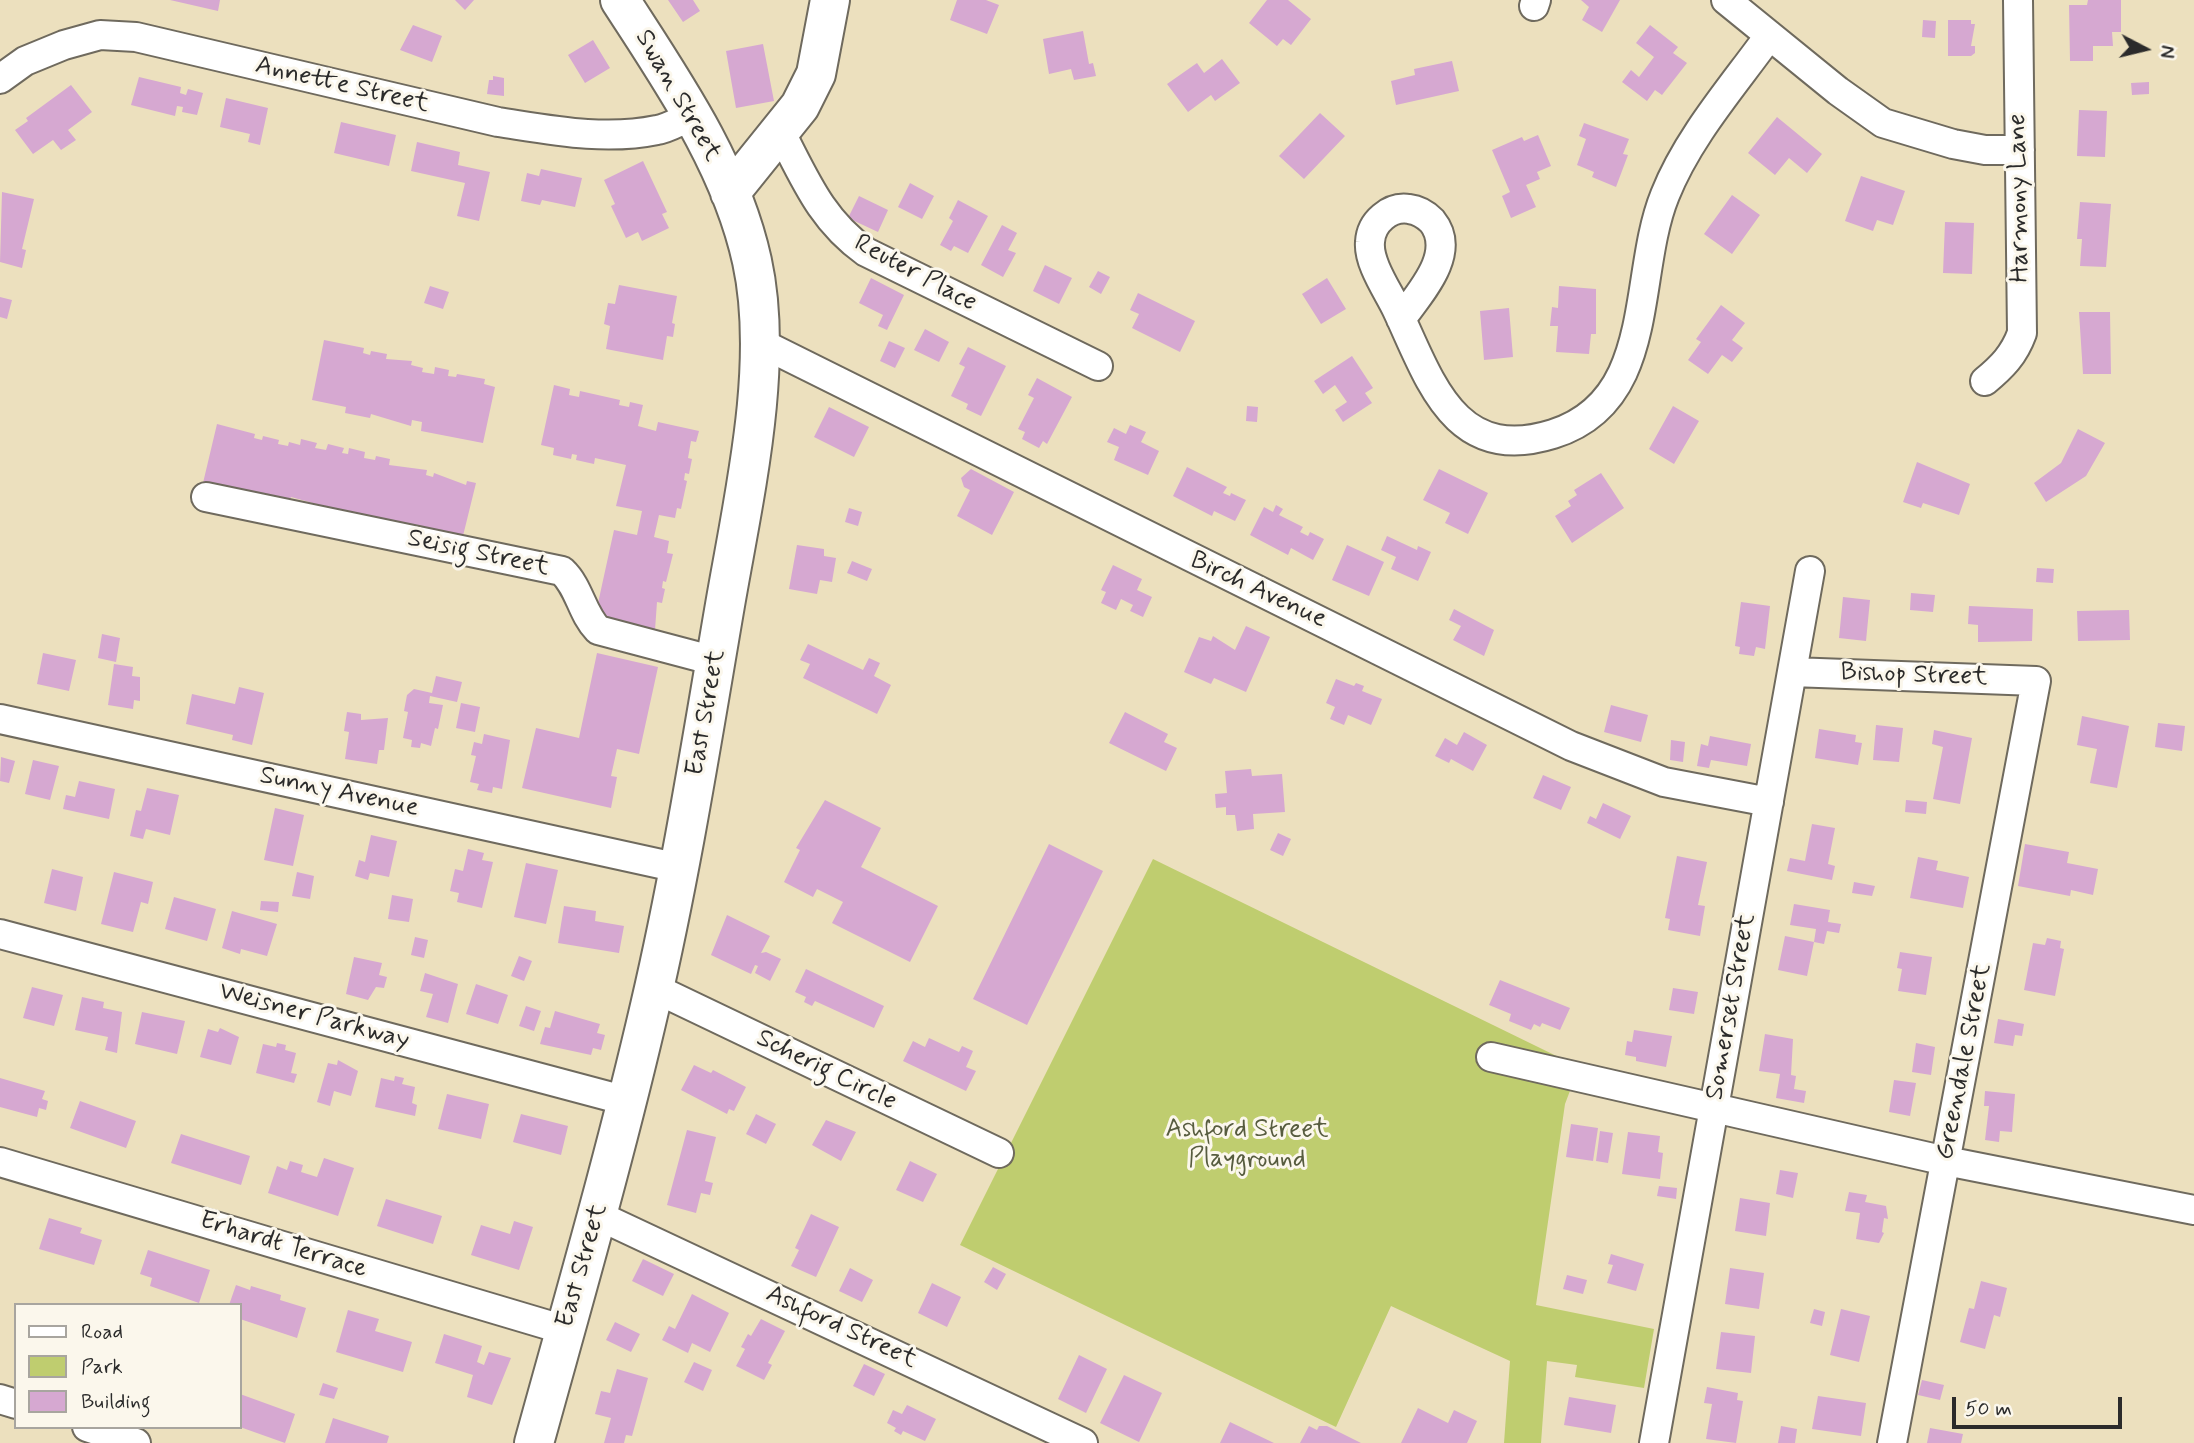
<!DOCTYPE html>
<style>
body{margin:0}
#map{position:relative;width:2194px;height:1443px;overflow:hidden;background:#ece0be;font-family:Mynerve,sans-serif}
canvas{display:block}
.legend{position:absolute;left:14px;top:1303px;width:228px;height:126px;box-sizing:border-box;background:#fbf7ec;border:2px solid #a8a59f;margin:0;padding:9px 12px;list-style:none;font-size:21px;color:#2b2b2b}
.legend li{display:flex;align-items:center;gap:14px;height:35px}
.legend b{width:35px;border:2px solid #a8a59f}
.north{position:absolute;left:2110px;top:14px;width:70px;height:70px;-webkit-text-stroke:5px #fbf7ec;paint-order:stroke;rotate:97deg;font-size:19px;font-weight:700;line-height:28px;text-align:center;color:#2b2b2b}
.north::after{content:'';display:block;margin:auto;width:24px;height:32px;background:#2b2b2b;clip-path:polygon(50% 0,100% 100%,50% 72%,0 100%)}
.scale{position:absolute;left:1952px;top:1397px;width:170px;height:32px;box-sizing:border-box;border:4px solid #2b2b2b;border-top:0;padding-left:9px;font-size:21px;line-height:24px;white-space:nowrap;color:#2b2b2b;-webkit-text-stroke:5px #fbf7ec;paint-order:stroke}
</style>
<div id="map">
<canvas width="2194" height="1443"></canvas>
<ul class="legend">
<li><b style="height:9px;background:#fff"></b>Road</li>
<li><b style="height:19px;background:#bfcd6f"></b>Park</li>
<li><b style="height:19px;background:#d6a8d1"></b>Building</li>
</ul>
<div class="north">N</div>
<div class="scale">50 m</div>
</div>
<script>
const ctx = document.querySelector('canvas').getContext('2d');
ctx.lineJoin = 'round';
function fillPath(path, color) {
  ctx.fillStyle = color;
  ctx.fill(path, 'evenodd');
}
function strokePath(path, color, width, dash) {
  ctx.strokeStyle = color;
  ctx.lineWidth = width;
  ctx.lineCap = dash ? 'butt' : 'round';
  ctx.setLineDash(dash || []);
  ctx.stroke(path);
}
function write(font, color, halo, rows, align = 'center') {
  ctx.font = font + ' Mynerve,sans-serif';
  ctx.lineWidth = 6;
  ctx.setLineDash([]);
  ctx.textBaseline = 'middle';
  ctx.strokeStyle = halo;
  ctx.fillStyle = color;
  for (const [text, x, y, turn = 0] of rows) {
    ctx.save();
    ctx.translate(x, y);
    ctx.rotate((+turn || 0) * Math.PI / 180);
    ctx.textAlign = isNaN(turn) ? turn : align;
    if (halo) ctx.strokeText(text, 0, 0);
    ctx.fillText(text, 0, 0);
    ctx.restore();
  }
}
fillPath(new Path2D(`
 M1153,859L1579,1067L1565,1104L1536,1305L1654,1329L1644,1388L1575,1377L1577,1365L1547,1361L1541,1443H1504L1510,1361L1391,1306L1336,1427L960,1245Z`), '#bfcd6f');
fillPath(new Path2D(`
 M170,0H220L218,11Z
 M455,0H474L465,10Z
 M668,0H693L700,11L683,22Z
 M957,0H986L999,5L987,34L950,20Z
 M1267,0H1288L1311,19L1291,45L1283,39L1277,46L1249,23Z
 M1581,0H1620L1602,32L1582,20L1589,7Z
 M2088,0H2121V32H2112L2113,46H2093V61H2070L2069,5H2087Z
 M1923,20L1936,21L1935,38L1922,37Z
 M1948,20H1971V24H1975L1971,46H1975V53L1971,56H1948Z
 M413,25L442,36L432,62L400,50Z
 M1650,25L1678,47L1673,53L1687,63L1662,95L1655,90L1647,101L1622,82L1631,70L1639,77L1654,57L1636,43Z
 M1083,31L1089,64L1093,63L1096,76L1074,80L1071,69L1049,74L1043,39Z
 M593,40L610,68L585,83L568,55Z
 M763,44L774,101L736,108L726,51Z
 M1222,59L1240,83L1215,101L1211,95L1188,112L1167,84L1197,63L1204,73Z
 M1452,61L1459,91L1396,105L1391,81L1415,75L1414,69Z
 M493,76L504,78V96L487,94L489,80H493Z
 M139,77L181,87L180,93L186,95L188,89L203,93L197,115L182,112L183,107L177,106L175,116L131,105Z
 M2149,82V94L2132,95L2131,83Z
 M71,85L92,112L68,130L76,140L61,150L53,140L33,154L15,130L28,121L26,118Z
 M226,98L268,108L260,145L248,142L250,134L220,127Z
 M2079,110L2107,111L2105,157L2077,156Z
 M1320,113L1345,136L1304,179L1279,156Z
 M1777,117L1822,154L1807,173L1789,158L1775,175L1748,153Z
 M341,122L396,135L389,166L334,153Z
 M1584,123L1629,139L1623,154L1628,155L1616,187L1592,177L1594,172L1577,165L1586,139L1579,136Z
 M1538,135L1551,166L1537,172L1540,179L1526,185L1536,207L1511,218L1502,196L1510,192L1492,150L1522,137L1524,141Z
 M417,142L460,152L458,165L490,172L479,221L457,216L465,183L411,171Z
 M643,161L667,212L662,214L669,228L642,241L638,232L626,238L611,206L615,204L604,180Z
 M541,169L582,178L575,207L542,200L540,205L521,201L527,173L539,176Z
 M1861,176L1905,191L1893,225L1877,220L1873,231L1845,221Z
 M910,183L934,196L922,219L898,207Z
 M2,192L34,199L22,249L26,250L22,268L0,262Z
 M1732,195L1760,215L1732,254L1704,234Z
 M859,196L888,210L878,232L848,218Z
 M958,200L988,216L968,253L954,246L951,251L940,245L953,221L949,218Z
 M2080,202L2111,204L2106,267L2080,266L2082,239H2077Z
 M1945,222L1974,223L1972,274L1943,273Z
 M1002,225L1017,233L1008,250L1016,253L1003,277L981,265Z
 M1045,265L1072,278L1059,304L1033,291Z
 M1098,271L1110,277L1101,294L1089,287Z
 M871,278L904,295L887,330L878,326L883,315L859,303Z
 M1327,278L1346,309L1321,324L1302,294Z
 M619,285L677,296L672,323L675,324L673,337L667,336L663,360L606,349L610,326L604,324L608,303L615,304Z
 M430,286L449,292L443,309L424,303Z
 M1559,286L1596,289V334H1591L1589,354L1556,352L1558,326H1550L1552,307L1558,308Z
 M1138,293L1195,321L1180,352L1132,328L1139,314L1130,310Z
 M0,297L12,300L7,319L0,317Z
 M1721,305L1745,323L1732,340L1743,348L1732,362L1722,355L1708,374L1688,360L1701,342L1696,339Z
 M1509,308L1513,357L1484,360L1480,311Z
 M2079,312H2110L2111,374H2083Z
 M925,329L949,342L939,362L914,350Z
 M324,340L364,348L363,353L370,355L371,351L387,354L386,359L412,361L411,365L423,368L422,372L434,374L435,367L449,370L448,376L456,377L457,374L485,379L484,384L495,387L483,443L421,431L422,422L412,420L411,426L371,414L370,418L345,413L346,407L312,400Z
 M889,341L905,348L895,368L880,361Z
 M968,347L1006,366L981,416L966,409L968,404L951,396L965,367L959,364Z
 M1352,356L1373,388L1365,393L1372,403L1343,422L1335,410L1347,402L1335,385L1323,394L1314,381Z
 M1037,378L1072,397L1047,444L1043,441L1039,448L1022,439L1025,432L1018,429L1034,398L1028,395Z
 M554,385L570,389L569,395L579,397L580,391L620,400L619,405L629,407L630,402L643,405L638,426L656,431L658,422L699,431L696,442L691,441L688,458L692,459L689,474L685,473L684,480L687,481L681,509L677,508L675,518L659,515L654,537L669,541L667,553L673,554L666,582L663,581L662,588L665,589L662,603L657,602L655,630L595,617L614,530L637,535L642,511L616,506L626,465L595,458L594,464L576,460L577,455L572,454L571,459L553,455L554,448L541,445Z
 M1247,406L1258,407L1257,422L1246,421Z
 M1673,406L1699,421L1674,464L1649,449Z
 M829,407L869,427L854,457L814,437Z
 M217,424L255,434L254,438L262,440L263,436L279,440L278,444L288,446L289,442L300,445L301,439L317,443L315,448L326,450L328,444L344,448L342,453L348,454L349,448L365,452L364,458L375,460L376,456L390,459L389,465L427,470L426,475L433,477L434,473L466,485L467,481L476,483L461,544L291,497L289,504L203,483Z
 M1130,425L1146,432L1141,442L1159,451L1148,475L1114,460L1119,447L1107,442L1114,428L1126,434Z
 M2078,429L2105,443L2086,476L2046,502L2034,483L2061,463Z
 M1917,462L1970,484L1959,515L1923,503L1921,508L1903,502Z
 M1187,467L1227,487L1223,493L1230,496L1231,493L1246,500L1235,521L1214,511L1212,516L1173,496Z
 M971,469L1014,492L992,535L957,516L970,490L964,487L961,478Z
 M1439,469L1488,493L1468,534L1445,523L1450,513L1423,500Z
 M1601,473L1624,508L1572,543L1555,516L1571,506L1568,501L1577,495L1574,490Z
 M1276,505L1283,509L1279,515L1303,527L1300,532L1308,536L1310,532L1324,539L1313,560L1291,548L1288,555L1250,535L1264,507L1273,512Z
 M849,508L862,512L858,526L845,522Z
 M1387,536L1417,550L1418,546L1431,552L1418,581L1391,569L1396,557L1381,550Z
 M797,545L824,549V556L836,558L832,582L820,580L817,594L789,589Z
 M1347,545L1384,562L1369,596L1332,580Z
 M852,561L872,569L867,581L847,573Z
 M1113,565L1142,579L1137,590L1152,597L1143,617L1130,611L1133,605L1121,599L1116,610L1101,603L1106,592L1101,590Z
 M2037,568L2054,569L2053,583L2036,582Z
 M1911,593L1935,595L1933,612L1910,610Z
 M1843,597L1870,600L1866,641L1839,638Z
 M1741,602L1770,606L1765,649L1756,647L1754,656L1739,654L1740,647L1735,646Z
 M1969,606L2033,609L2032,641L1978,642V625L1968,624Z
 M1454,609L1494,630L1484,656L1453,640L1461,626L1449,620Z
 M2129,610L2130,640L2078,641L2077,611Z
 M1246,626L1270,637L1246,692L1214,678L1211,684L1184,672L1199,637L1211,641L1213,636L1235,650Z
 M102,634L120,638L116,662L98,658Z
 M808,644L863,670L869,658L880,663L874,676L891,685L877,714L803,678L810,664L800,660Z
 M43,653L76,660L69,691L37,684Z
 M597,653L658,667L639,754L617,749L611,776L617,777L611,808L522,788L536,728L579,738Z
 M114,664L133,667L132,676L140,677V701L134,700L133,709L108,705Z
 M436,676L462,682L457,702L430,696L429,703L443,705L438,729L435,728L431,746L421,743L420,748L411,747L412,740L403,738L408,712L404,711L407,695L414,689L432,693Z
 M1336,679L1354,686L1356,683L1364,686L1362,691L1382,699L1371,725L1348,715L1344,725L1330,719L1335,707L1326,703Z
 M239,687L264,693L252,745L232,740L233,735L186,724L192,694L235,704Z
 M461,703L480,707L475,732L456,728Z
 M1611,705L1648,715L1641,742L1604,732Z
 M347,712L361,714V720L388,718L384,750H379L377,764L345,759L349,732L344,731Z
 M1125,712L1168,734L1164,742L1177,748L1166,771L1109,743Z
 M2082,716L2129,726L2117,788L2090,783L2097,749L2077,745Z
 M2158,723L2185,726L2182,751L2155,747Z
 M1876,725L1903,728L1899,762L1873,760Z
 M1819,729L1856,735L1855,742L1862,743L1858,765L1815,758Z
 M1934,730L1972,738L1960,804L1933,799L1943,747L1932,744Z
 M1464,732L1487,745L1473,771L1451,759L1449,763L1435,756L1445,738L1457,745Z
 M484,734L510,740L502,789L493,787L492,793L477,790L479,784L470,782L476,756L471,755L474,742L482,744Z
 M1710,736L1751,744L1747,766L1711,760L1709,768L1697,766L1701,744L1708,746Z
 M1671,740L1685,742L1683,762L1670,760Z
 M1,757L15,761L9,783L0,781Z
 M33,760L59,766L50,800L25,794Z
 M1251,769L1252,776L1282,774L1285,812L1253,814L1254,829L1237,831L1235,815H1226V807L1216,808L1215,794L1227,793L1225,771Z
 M1543,775L1571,787L1561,810L1533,798Z
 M79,781L115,789L109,819L63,809L66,795L75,797Z
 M147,788L179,795L170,835L146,829L143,839L130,836L136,810L141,811Z
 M825,800L881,828L861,867L938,906L910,962L832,923L843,902L817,889L813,897L784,882L800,850L796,848Z
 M1906,800L1927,802L1926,814L1905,812Z
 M1603,803L1631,816L1620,839L1587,823L1590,816L1596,819Z
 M275,808L304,815L293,866L264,860Z
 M1812,824L1835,828L1828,864L1835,866L1832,880L1787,871L1790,858L1805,861Z
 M1278,833L1291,839L1283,856L1270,850Z
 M371,835L397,841L389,877L370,873L368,880L355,876L359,860L365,862Z
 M1049,844L1103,871L1027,1025L973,999Z
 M2025,844L2069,852L2067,863L2098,869L2093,895L2071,890L2070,896L2018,886Z
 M468,849L484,853L482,860L493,862L482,908L457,902L459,893L450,891L455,869L463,871Z
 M1677,856L1707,862L1698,905L1705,906L1700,936L1668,930L1670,919L1665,918Z
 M1918,857L1938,861L1936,870L1969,877L1963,908L1910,898Z
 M526,863L558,870L546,924L514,917Z
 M52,869L83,877L76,911L44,903Z
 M114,872L153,882L148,904L141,902L133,932L101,924Z
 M297,872L314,876L310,899L292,896Z
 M1854,882L1875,886L1872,896L1852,893Z
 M392,895L413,899L409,922L388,919Z
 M174,897L216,909L207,941L165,929Z
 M261,901L279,902L278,912L260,910Z
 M1794,904L1830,910L1828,922L1841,924L1839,933L1827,931L1824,944L1814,942L1807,976L1778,970L1785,936L1814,942L1816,929L1790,925Z
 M564,906L596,911L595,921L624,926L619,953L558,943Z
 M232,911L277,924L267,956L241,949L240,954L222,948Z
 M727,915L770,936L761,953L766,952L781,959L770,981L755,973L758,966L755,965L751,974L711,955Z
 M415,937L428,940L424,958L411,955Z
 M2047,938L2061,941L2060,948L2064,949L2055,996L2024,990L2033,943L2045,945Z
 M1900,952L1932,957L1926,995L1898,991L1902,969L1897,968Z
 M519,956L532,961L524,981L511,976Z
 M354,957L382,963L379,975L387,977L384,988L376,987L368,1000L346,994Z
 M806,969L884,1006L874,1028L815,1001L812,1006L804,1002L806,997L795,992Z
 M425,973L458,984L448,1023L426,1017L433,994L420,991Z
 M1500,980L1570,1008L1560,1030L1542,1023L1540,1027L1534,1024L1531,1030L1509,1021L1511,1014L1489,1005Z
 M476,984L508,995L498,1024L466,1014Z
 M32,987L63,995L54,1026L23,1018Z
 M1673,988L1698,992L1694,1014L1669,1010Z
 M82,997L104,1002L103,1008L122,1012L117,1053L105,1050L108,1037L75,1030Z
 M526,1006L541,1011L534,1031L519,1026Z
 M555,1011L600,1024L597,1033L605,1035L601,1050L593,1048L591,1055L540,1044L545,1027L550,1028Z
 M142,1012L185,1021L177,1054L135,1044Z
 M1998,1019L2024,1024L2022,1036L2015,1035L2013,1046L1994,1043Z
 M220,1028L239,1037L231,1065L200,1057L208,1029L218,1032Z
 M1634,1030L1672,1036L1666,1067L1636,1061V1057L1625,1055L1627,1041L1632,1042Z
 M1765,1034L1793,1039L1791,1075L1796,1076L1794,1089L1806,1091L1804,1103L1776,1098L1780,1074L1759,1071Z
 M929,1038L959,1052L962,1046L973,1051L966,1067L976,1071L966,1091L903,1061L913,1041L925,1047Z
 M277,1043L286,1045L285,1050L296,1053L291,1073L297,1074L294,1083L256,1073L263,1044L276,1047Z
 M1916,1043L1935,1047L1931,1075L1912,1072Z
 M338,1060L358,1071L351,1096L334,1091L330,1106L317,1102L328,1063L337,1065Z
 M694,1065L711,1073L713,1070L746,1087L734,1111L729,1109L727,1114L681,1090Z
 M395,1076L404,1078L402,1084L415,1087L412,1103L417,1105L415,1116L375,1107L381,1078L394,1081Z
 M0,1078L45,1091L42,1099L48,1101L46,1110L39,1108L37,1117L0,1107Z
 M1894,1080L1916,1083L1910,1116L1889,1112Z
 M1985,1091L2015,1094L2012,1132L2000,1131L1999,1142L1985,1140L1989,1106H1984Z
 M447,1094L489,1104L481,1139L438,1129Z
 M80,1101L136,1121L126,1148L70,1128Z
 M521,1114L568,1126L561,1155L513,1142Z
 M756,1114L776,1124L766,1144L746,1134Z
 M826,1120L856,1132L841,1161L812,1145Z
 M1571,1124L1598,1128L1593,1161L1566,1157Z
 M687,1130L716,1137L705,1181L713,1183L710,1195L701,1193L696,1213L667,1205Z
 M1600,1131L1613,1133L1608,1163L1596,1161Z
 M1628,1132L1660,1136L1658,1152L1663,1153L1660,1179L1622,1174Z
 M181,1134L250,1156L241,1185L171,1163Z
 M324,1158L354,1168L338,1216L268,1193L277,1166L287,1170L290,1161L303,1165L301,1172L317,1177Z
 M910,1161L937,1174L923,1202L896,1190Z
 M1780,1170L1798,1173L1793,1198L1776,1194Z
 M1659,1186L1677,1188L1676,1199L1657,1196Z
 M1849,1192L1867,1195L1865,1202L1886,1206L1888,1219L1884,1218L1882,1232L1884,1233L1879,1243L1856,1239L1860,1213L1845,1211Z
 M1740,1198L1770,1203L1766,1236L1735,1231Z
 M386,1199L442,1216L433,1244L377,1226Z
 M811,1214L839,1227L816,1277L791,1266L799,1250L795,1248Z
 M49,1218L82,1228L80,1233L102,1240L94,1265L39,1249Z
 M514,1221L533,1227L519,1270L471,1255L481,1225L510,1234Z
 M148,1250L210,1270L199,1303L150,1286L152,1278L140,1274Z
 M1611,1254L1644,1264L1636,1291L1607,1283L1613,1265L1608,1264Z
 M643,1259L674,1274L663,1296L632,1281Z
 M993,1267L1006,1274L997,1290L984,1282Z
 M850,1268L873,1280L862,1302L839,1291Z
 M1730,1268L1764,1273L1759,1309L1725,1304Z
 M1567,1275L1587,1280L1583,1294L1563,1289Z
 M1981,1281L2007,1288L2000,1317L1994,1315L1985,1349L1960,1342L1969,1308L1974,1309Z
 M932,1283L961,1297L947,1327L918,1313Z
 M236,1285L250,1290L251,1286L281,1295L280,1300L306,1308L297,1338L240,1319V1305H229Z
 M692,1294L729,1313L710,1352L692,1343L688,1353L662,1340L669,1326L675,1329Z
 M1814,1309L1825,1312L1822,1326L1810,1323Z
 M1841,1309L1870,1316L1859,1362L1830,1355Z
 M348,1310L379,1319L375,1331L412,1342L403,1372L336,1352Z
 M761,1319L785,1331L768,1363L772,1365L764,1380L736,1366L745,1349L741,1347L748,1334L751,1336Z
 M615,1322L640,1334L631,1352L606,1340Z
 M1721,1332L1755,1336L1751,1373L1716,1369Z
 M444,1334L482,1346L477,1362L484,1365L489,1352L511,1358L492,1405L467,1397L473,1375L435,1363Z
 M1079,1355L1107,1369L1086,1413L1058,1399Z
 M694,1362L712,1370L703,1391L684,1382Z
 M864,1364L885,1374L874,1396L853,1386Z
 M617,1369L648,1378L632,1436L626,1435L624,1443H604L611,1418L595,1414L601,1391L610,1393Z
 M1124,1375L1162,1393L1139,1442L1100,1423Z
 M1922,1380L1944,1385L1940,1400L1918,1395Z
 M323,1383L338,1388L334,1399L319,1395Z
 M1707,1387L1738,1393L1737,1400L1743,1401L1736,1443L1706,1439L1712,1404L1704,1403Z
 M240,1394L295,1414L285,1443L240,1427Z
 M1818,1396L1866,1403L1861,1436L1812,1429Z
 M1569,1397L1616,1405L1611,1433L1564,1425Z
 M907,1405L936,1419L925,1441L903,1431L901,1435L894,1431L896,1428L887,1423L893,1410L902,1414Z
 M1418,1408L1448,1423L1454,1410L1477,1421L1467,1443H1401Z
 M333,1418L389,1436L387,1443H325Z
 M1230,1422L1274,1443H1220Z
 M1309,1426L1317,1430L1319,1426H1327L1361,1443H1300Z
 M1781,1426L1797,1429L1795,1443H1778Z
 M1930,1428L1963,1434L1961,1443H1927Z`), '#d6a8d1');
const street = new Path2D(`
 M1726,0L1838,91L1883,123L1953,144L1985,150H2020
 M1534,6L1536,0
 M0,79L25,61L64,45L100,35L136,37L498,122C551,130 604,141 657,130C669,128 681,120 692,116
 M780,131C805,179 821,220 866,252L1098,366
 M1401,319C1419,294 1458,253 1432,221C1426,215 1418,210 1409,209C1390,206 1371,222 1370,242C1368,263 1388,291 1397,310C1430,380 1454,465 1553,434C1658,401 1632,276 1665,195C1688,137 1733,86 1769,36
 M761,343L1571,746L1664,782L1769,802
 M1985,381C2002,367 2014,355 2022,333L2018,0
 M206,497L562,571C580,588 581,612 598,630L715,661
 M1792,672L2036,681L1892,1443
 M0,719L679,868
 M0,934L627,1101
 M654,988L999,1153
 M1491,1057L1946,1161L2194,1210
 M0,1162L565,1330
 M597,1215L1083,1443
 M0,1399L16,1404
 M87,1427L136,1443
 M1654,1443L1810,571`);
const secondary = new Path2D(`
 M730,193L800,106L816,74L830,0
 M534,1443C574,1298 616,1153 650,1006C681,873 702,739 725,605C743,500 775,366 752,261C731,165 673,82 620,0`);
strokePath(street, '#6f6a5e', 32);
strokePath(secondary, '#6f6a5e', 42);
strokePath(street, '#fff', 28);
strokePath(secondary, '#fff', 38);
write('26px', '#2b2b2b', '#fbf7ec', [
 ["Annette Street",342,86,13],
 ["Swan Street",677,96,60],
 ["Harmony Lane",2020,198,-91],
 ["Reuter Place",915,274,28],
 ["Seisig Street",478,554,12],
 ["Birch Avenue",1258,591,25],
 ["Bishop Street",1914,676,2],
 ["East Street",707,713,-80],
 ["Sunny Avenue",339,793,12],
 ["Somerset Street",1732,1007,-80],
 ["Weisner Parkway",314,1017,15],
 ["Greendale Street",1965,1062,-79],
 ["Scherig Circle",826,1071,26],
 ["Erhardt Terrace",283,1246,17],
 ["East Street",583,1266,-74],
 ["Ashford Street",841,1328,25]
]);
write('26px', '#575c3f', '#fbf7ec', [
 ["Ashford Street",1247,1131],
 ["Playground",1247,1161]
]);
</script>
